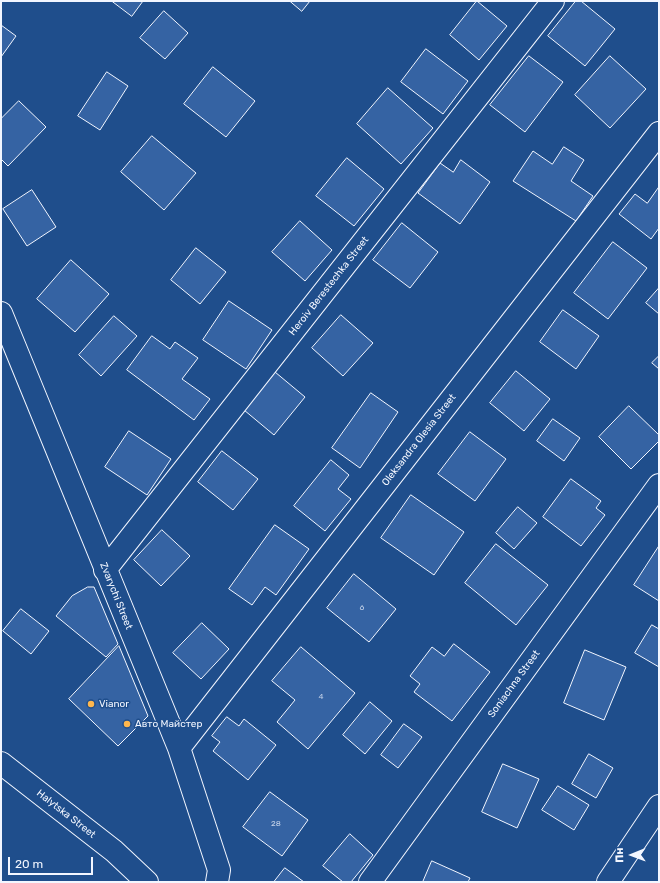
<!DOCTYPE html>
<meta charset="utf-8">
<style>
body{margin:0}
#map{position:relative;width:660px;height:883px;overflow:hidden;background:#1f4e8c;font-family:Rubik,sans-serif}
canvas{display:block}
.frame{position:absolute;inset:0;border:2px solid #f2f6ff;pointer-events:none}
.north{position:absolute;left:612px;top:835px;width:40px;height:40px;-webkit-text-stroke:3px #1f4e8c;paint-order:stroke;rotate:269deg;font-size:11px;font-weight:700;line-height:16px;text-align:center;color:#f2f6ff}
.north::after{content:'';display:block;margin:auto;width:14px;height:18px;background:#f2f6ff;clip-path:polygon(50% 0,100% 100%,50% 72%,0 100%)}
.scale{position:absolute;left:8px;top:857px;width:85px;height:18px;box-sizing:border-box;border:2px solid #f2f6ff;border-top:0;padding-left:5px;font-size:12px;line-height:14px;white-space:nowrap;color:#f2f6ff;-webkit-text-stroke:3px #1f4e8c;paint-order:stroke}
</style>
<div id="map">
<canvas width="660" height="883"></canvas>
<div class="frame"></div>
<div class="north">Пн</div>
<div class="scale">20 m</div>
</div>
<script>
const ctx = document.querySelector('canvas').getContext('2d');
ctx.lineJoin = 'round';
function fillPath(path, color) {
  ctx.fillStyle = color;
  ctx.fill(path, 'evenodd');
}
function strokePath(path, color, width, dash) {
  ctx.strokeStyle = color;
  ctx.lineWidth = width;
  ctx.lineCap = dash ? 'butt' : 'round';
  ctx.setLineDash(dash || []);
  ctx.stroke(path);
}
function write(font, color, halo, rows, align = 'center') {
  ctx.font = font + ' Rubik,sans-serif';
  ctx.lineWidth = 3;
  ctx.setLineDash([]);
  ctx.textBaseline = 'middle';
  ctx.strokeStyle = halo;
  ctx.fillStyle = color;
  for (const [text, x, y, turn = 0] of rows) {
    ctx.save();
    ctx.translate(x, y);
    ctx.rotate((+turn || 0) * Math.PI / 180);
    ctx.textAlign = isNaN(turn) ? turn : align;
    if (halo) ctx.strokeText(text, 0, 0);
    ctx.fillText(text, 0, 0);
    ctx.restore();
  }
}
const building = new Path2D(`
 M112,1H143L132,16Z
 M290,1H310L302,11Z
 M477,1L507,26L479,60L450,35Z
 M576,1H581L615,29L585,66L548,36Z
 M164,11L188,33L165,59L140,38Z
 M1,25L16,36L1,57Z
 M426,49L468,81L443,114L401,82Z
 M529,56L563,82L525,132L490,105Z
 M610,56L646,89L610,128L575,95Z
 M213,67L255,101L226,137L184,104Z
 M107,72L128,86L100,130L78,116Z
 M388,88L433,128L401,164L357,124Z
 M19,101L46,127L8,166L1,159V119Z
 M152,136L196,173L164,210L121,172Z
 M564,147L584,160L571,181L593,196L576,221L513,181L533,151L552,164Z
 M347,158L384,189L354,226L316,196Z
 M461,160L490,182L460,224L418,193L440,163L453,172Z
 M659,187V228L651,239L619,214L635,194L647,203Z
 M32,190L56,227L27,246L3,209Z
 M300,221L332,250L305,281L272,252Z
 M402,223L438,252L410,288L373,260Z
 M613,242L647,268L608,319L574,293Z
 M196,248L226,272L200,304L171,280Z
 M71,260L109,294L75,332L37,299Z
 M659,288V314L646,303Z
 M229,301L272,330L246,369L203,340Z
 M563,310L599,336L576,369L540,342Z
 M341,315L373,343L343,376L312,348Z
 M114,316L137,336L101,376L79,355Z
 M152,336L170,349L175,342L198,358L182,379L210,399L194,420L127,370Z
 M659,356V369L652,363Z
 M516,371L550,399L524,431L490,403Z
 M275,372L305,397L274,435L244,410Z
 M371,393L398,412L360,468L332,448Z
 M629,406L659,435V441L631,469L599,437Z
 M553,419L580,438L564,461L537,441Z
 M129,431L171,459L147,495L105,467Z
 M470,432L506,459L475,501L438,474Z
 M222,451L258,479L233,510L198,482Z
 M331,460L349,475L338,489L351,499L325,531L294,506Z
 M571,479L601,501L596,508L605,515L581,546L543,517Z
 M411,495L464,532L434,575L381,538Z
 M518,507L537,523L514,549L496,533Z
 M275,525L309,549L276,595L265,587L252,605L229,589Z
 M162,530L190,556L161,586L134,560Z
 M496,544L548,585L516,625L465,583Z
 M659,546V601L634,585Z
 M354,574L396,609L369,642L327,608Z
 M88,587H94L118,644L106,657L56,616L72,596Z
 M21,609L49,631L31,654L3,631Z
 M202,623L229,649L201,679L173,653Z
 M652,625L659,629V667L635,653Z
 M454,644L490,672L452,721L414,692L420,684L410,676L432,647L444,656Z
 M119,646L148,716L118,746L69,699Z
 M301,647L355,693L308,749L277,722L295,700L272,681Z
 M585,650L626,667L604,720L564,703Z
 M370,702L392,721L365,754L343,735Z
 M227,717L239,726L244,719L276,745L248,780L213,751L220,742L212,736Z
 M404,724L422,737L398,768L381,755Z
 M589,754L613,768L596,798L572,784Z
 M503,764L539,779L517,828L482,812Z
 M558,786L589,805L574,830L542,810Z
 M270,792L308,820L282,856L243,827Z
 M350,834L373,855L351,882H343L323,866Z
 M432,861L470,878L468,882H423Z
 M285,868L304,882H274Z`);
fillPath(building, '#3563a3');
strokePath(building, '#f2f6ff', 1);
const minor = new Path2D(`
 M1,313L179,748L219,870L217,882
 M105,570L553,1
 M179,748L659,133
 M370,882L659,485`);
const trunk = new Path2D(`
 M1,763L114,851L147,882
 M608,882L659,806`);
strokePath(minor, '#f2f6ff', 24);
strokePath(trunk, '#f2f6ff', 24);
strokePath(minor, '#1f4e8c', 22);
strokePath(trunk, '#1f4e8c', 22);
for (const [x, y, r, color] of [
 [91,704,4,"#ffb74d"],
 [127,724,4,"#ffb74d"]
]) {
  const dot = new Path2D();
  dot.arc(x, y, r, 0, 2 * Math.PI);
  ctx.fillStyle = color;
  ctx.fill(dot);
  strokePath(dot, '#1f4e8c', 1.5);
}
write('8px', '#c3d1e8', null, [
 ["6",362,608],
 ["4",321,697],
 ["28",276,824]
]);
write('10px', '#f2f6ff', '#1f4e8c', [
 ["Heroiv Berestechka Street",329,286,-52],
 ["Oleksandra Olesia Street",419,440,-52],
 ["Zvarychi Street",116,596,68],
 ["Soniachna Street",514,684,-54],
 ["Halytska Street",66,814,38]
]);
write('10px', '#f2f6ff', '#1f4e8c', [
 ["Vianor",99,704],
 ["Авто Майстер",135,724]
], 'left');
</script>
